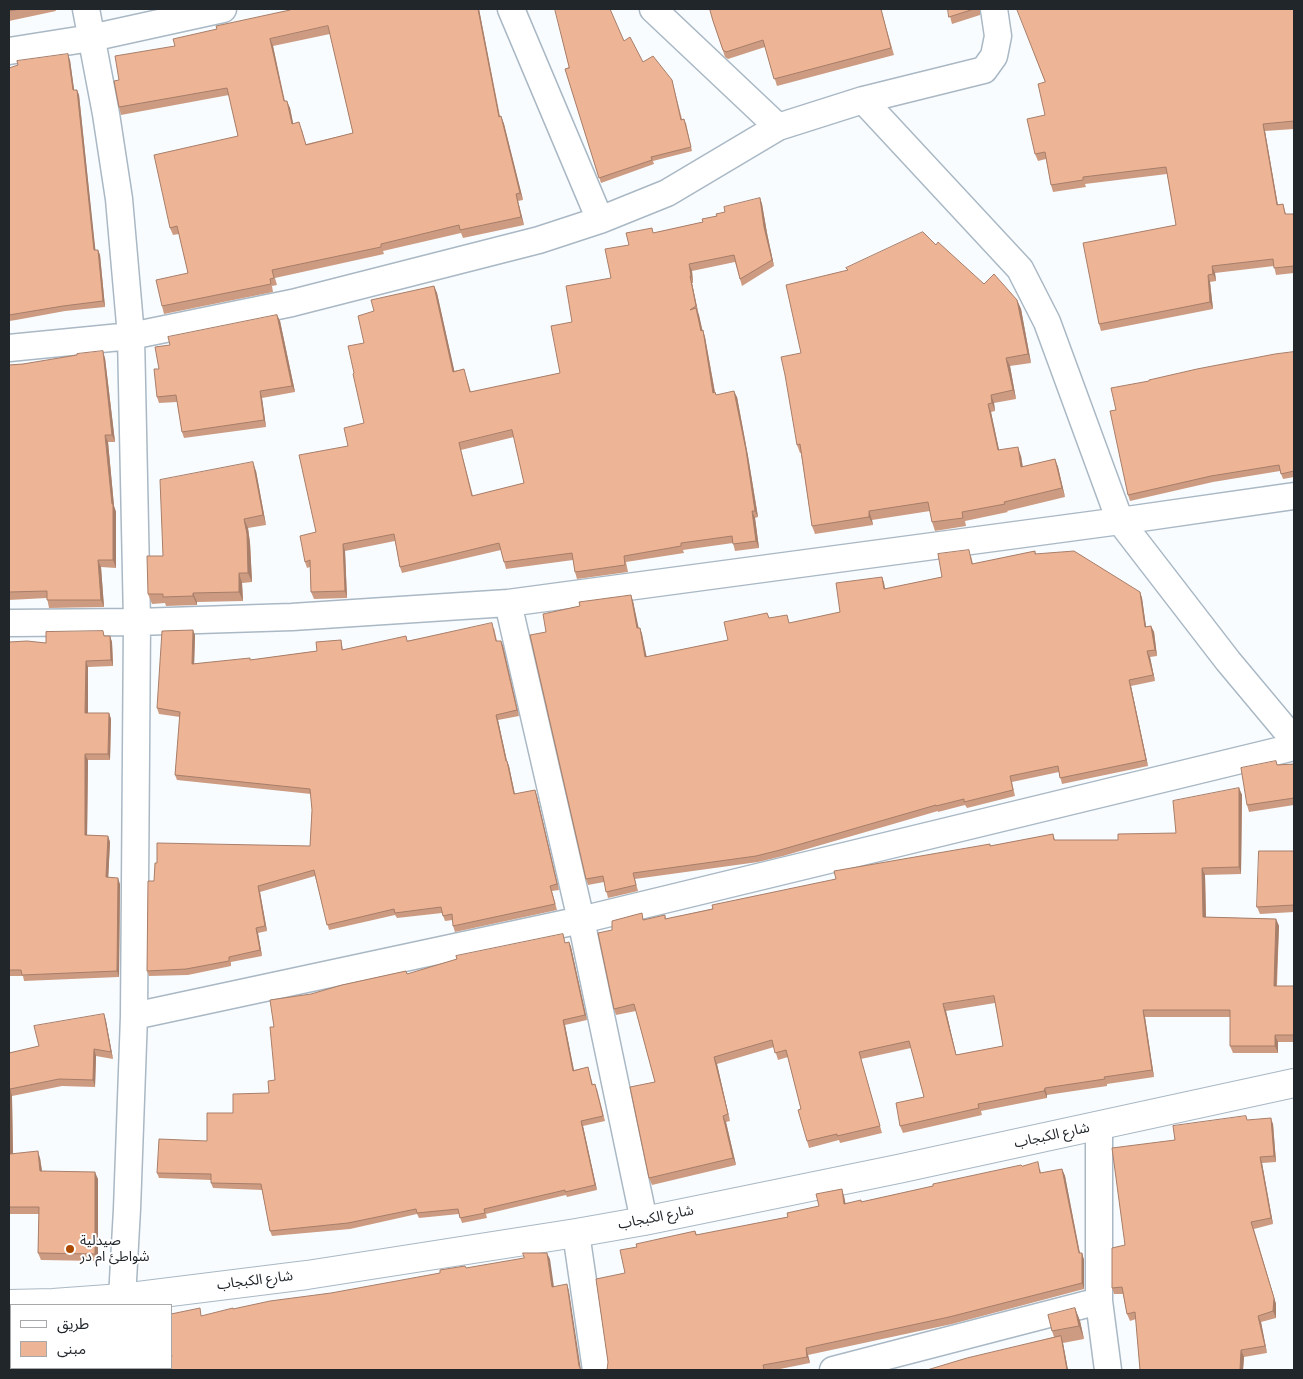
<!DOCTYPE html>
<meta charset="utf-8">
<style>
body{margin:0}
#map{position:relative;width:1303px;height:1379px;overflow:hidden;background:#f9fcff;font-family:Roboto,"Noto Sans Arabic",sans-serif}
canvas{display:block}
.frame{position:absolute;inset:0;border:10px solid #21262b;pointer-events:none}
.legend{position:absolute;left:10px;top:1304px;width:162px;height:65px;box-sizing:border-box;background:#fff;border:1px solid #a6a8aa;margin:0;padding:6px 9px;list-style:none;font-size:15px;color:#21262b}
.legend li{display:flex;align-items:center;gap:10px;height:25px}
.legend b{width:25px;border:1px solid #a6a8aa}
</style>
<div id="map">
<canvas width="1303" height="1379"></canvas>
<div class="frame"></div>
<ul class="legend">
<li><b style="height:6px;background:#fff"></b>طريق</li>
<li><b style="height:14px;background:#eeb496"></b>مبنى</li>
</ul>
</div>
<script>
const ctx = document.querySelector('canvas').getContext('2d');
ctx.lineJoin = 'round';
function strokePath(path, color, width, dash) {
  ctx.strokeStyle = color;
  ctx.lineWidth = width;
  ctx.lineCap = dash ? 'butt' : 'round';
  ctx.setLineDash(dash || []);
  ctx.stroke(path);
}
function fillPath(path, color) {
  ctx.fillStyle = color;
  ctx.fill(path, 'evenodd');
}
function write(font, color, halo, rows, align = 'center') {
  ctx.font = font + ' Roboto,"Noto Sans Arabic",sans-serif';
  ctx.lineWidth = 4;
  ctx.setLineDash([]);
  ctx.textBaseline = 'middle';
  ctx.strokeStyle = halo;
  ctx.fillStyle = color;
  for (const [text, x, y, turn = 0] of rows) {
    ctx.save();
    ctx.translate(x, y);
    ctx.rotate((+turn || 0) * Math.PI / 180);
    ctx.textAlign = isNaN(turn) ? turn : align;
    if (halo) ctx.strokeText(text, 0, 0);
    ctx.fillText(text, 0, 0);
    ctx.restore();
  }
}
const street = new Path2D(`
 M86,9L106,114L119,199L131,336L137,622L134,1016L127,1209L122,1298
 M511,9L600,220
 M653,9L778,127L863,100L1020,269L1047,322L1120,521L1228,661L1294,740
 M9,51L91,38L223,9
 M863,100L984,70L994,56L998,36L994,9
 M9,348L131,336L292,303L539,240L600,220L667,193L778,127
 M508,603L581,920L644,1221
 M9,623L137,622L292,617L508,603L1120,521L1294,496
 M134,1016L581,920L1294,747
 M1099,1126V1301L1108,1370
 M576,1233L596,1370
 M61,1368L62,1370
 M833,1370L1099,1301`);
const secondary = new Path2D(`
 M9,1304L53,1303L122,1298L307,1275L576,1233L644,1221L898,1169L1294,1083`);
strokePath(street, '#a9b8c4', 29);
strokePath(secondary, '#a9b8c4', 30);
strokePath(street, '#fff', 26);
strokePath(secondary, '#fff', 28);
fillPath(new Path2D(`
 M9,9H55L56,11L9,21Z
 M290,9H479L500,116H501L504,124L523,200L518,201L524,225L463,238L461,233L383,251L384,254L275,278L277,285L272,286L273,292L164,314L162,306L188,273L179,234L173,235L170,228L238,136L229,95L121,115L119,107V80L175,46L217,29L290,10ZM330,34L353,133L306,144L302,130L293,124L290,108L285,101L273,46Z
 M710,9H881L894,55L777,86L765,47L728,59L725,57L713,21Z
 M948,9H980V15L952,24Z
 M1294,9V129L1265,131L1278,205L1283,204L1286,214H1294V273L1276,275L1274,266L1215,273L1216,281L1210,282L1213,309L1101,331L1099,324L1176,225L1167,174L1085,184L1086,187L1053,192L1051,185L1046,159L1038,161L1035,154L1045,115V82Z
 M624,41L643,62L672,80L682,119L686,123L692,151L653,161L654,164L601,183L565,69Z
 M70,60L74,90H77L79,95L95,250H98L100,255L105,307L65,311L16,320L9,321V68Z
 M760,198L762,204L767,233L774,266L742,286L735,262L692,271L693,283H692L702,330L705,337L715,392L716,395L737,397L748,456L758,517L755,518L759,548L735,551L733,543L683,550L684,553L626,562L628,572L577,579L575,572L573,560L506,569L501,550L402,573L400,567L395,541L345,551L347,598L314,599L311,592L310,567L307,568L305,562L348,446L364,423L354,373L374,311L434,286L437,293L454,371L464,369L471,392L560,373L572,322L611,278L629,245L654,233L703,222L725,212ZM514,437L524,483L473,496L461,450Z
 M936,245L984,284L1017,300L1021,309L1031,363L1010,366L1016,399L994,403L995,411L991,412L999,450L1021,456L1023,467L1055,459L1058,467L1065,497L1007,511L1008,512L965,521L966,526L935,531L932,522L930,511L872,520L873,525L815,534L812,526L801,453H800L797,445L801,353L847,270Z
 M277,315L280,321L295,392L262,398L266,427L184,438L182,432L177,402L159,403L157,397L159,369L170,345Z
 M1294,352V477L1283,479L1280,471L1213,482L1130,501L1128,495L1116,410Z
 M105,358L115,442H108L114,506L116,512V568L101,567L104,607L49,608L47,598L9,600V365Z
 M256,471L266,525L248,528L250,543L252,582L242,583L243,601L197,602V605L166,606L165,603L152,604L148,594L163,556Z
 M1035,551L1036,554L1140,592L1142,598L1146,627L1151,626L1154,632L1157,656L1150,657L1155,681L1131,686L1148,766L1062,784L1059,772L1012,782L1015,796L967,808L965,805L938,812V811L783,856L758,862L635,879L638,891L608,898L604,882L588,885L586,879L546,632L633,601L638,628H640L642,634L646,657L728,640L767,613L769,618L790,623L840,612L882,577L884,583L885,589L942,577L971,556L973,564Z
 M494,628L497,641H501L503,646L519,716L498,720L507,761L509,766L515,794L535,790L537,796L559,890L552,891L557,910L455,932L453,926V920L445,921L442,913L397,918L395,915L329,930L315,876L260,892L267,931L258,933L262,956L231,962V966L188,975L149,976L147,971L154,881L310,846L312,810L311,794L177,780L175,775L180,717L159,714L157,708L195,635L194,664L250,660L317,651L341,640L343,650Z
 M110,636L112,642L113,666L88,667V713H109L111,719L110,760H88L87,835L108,836L110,842L108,878L120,884L119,977L24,981L23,976H9V642L46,643Z
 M1294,764V805L1249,812L1247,805L1278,765Z
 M1239,788L1242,795L1241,874L1205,875L1206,917L1276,919L1279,926L1277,986H1294V1042H1278V1053H1233L1230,1046V1017H1145L1154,1077L1107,1084V1086L1047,1095V1098L981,1111L982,1115L903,1133L900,1126L924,1097L911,1048L861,1059L882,1133L840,1143L839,1140L809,1148L807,1141L801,1109L788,1057L778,1060L774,1047L717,1064L730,1121L726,1122L736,1165L652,1185L649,1178L655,1082L636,1011L616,1015L614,1009L612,930L644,920L665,915L666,919L991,846L1053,834L1055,840H1118L1176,833ZM995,1003L1003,1046L956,1055L946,1011Z
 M1294,851V912L1260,914L1257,907Z
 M569,942L571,947L587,1020L565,1025L574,1070L588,1067L593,1085L597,1089L605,1121L583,1126L597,1190L567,1197L566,1195L486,1214L487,1218L462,1223L459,1214L419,1218L417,1214L350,1229L272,1236L270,1231L262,1190L213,1188L211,1183V1180L159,1178L157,1173L207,1141L233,1113L269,1093L275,1080L274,1027L311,994L407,974Z
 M104,1014L106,1021L113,1059L96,1056L95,1087L62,1086L12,1096L13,1154L40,1158L42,1171L98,1179V1261L41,1260L38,1253L39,1214H9V1053L39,1046Z
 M1248,1120L1273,1124L1276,1162L1262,1163L1273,1224L1254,1229L1276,1304V1318L1261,1322L1267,1353L1244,1357L1243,1370H1140L1136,1319L1130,1321L1127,1314L1123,1294H1114L1112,1288L1125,1245L1175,1140Z
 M1022,1166L1040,1169L1041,1173L1062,1169L1065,1176L1080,1253H1082L1084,1260V1289L952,1324L808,1355L810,1363L775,1370H607L625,1273L637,1247L695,1231L697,1235L788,1217L819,1206L844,1196L845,1203L861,1202L933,1186Z
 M1075,1308L1080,1321L1084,1339L1063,1343L1068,1370H927L1054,1337L1052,1331Z`), '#cd9b81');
fillPath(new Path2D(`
 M478,9H479L501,124L499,117Z
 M270,39L273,46L286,109L284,101Z
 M68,54L70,60L75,96L73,90Z
 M77,90L79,95L96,255L94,250Z
 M287,101L290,108L295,132L292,124Z
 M501,116L504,124L523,200L520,193Z
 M1263,124L1265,131L1279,212L1277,205Z
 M516,194L518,201L524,225L521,217Z
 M760,198L762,204L767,233L774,266L772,260L764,227Z
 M98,250L100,255L105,307L103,301Z
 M689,264L692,271L693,283L691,276Z
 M1212,266L1215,273L1216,281L1213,274Z
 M1208,275L1210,282L1213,309L1210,302Z
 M690,276L692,283L698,312L696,306Z
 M434,286L437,293L456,378L453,372Z
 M1017,300L1021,309L1031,363L1028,354Z
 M696,308L699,315L704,337L701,331Z
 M277,315L280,321L295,392L292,386Z
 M703,330L705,337L716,399L713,393Z
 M103,351L105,358L115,442L112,435Z
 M1006,358L1010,366L1016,399L1013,390Z
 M260,391L262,398L266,427L264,420Z
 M734,391L737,397L748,456L758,517L755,511Z
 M991,395L994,403L995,411L992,403Z
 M988,404L991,412L1001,459L998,450Z
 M105,435L108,442L114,506L116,512V568L113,560L112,504Z
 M1018,447L1021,456L1024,476L1021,467Z
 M1055,459L1058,467L1065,497L1062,488Z
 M253,462L256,471L266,525L263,515Z
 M752,511L755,518L759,548L756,541Z
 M869,511L872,520L873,525L869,517Z
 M244,519L248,528L250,543L252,582L248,573Z
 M343,544L345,551L347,598L345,591Z
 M98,560L101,567L104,607L101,600Z
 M239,573L242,583L243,601L239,592Z
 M882,577L884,583L886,595L884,589Z
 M1140,592L1142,598L1147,633L1145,627Z
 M193,593L197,602V605L193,596Z
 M631,595L633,601L640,634L637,628Z
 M1151,626L1154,632L1157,656L1155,650Z
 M640,628L642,634L648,663L645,657Z
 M193,630L195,635L194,669L192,664Z
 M110,636L112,642L113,666L111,660Z
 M501,641L503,646L519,716L517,710Z
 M1147,651L1150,657L1155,681L1153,675Z
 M86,661L88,667V719L85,713Z
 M1129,680L1131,686L1148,766L1146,760Z
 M109,713L111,719L110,760L108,754Z
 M496,715L498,720L508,766L506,761Z
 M85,754L88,760L87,841L85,835Z
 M507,761L509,766L516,800L514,794Z
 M1239,788L1242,795L1241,874L1239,867Z
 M535,790L537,796L559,890L557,884Z
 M108,836L110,842L108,883L106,877Z
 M1202,868L1205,875L1206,924L1203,917Z
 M118,878L120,884L119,977L117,971Z
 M258,886L260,892L267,931L265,926Z
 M1276,919L1279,926L1276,993L1274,986Z
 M256,928L258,933L262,956L260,950Z
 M569,942L571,947L587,1020L585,1015Z
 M943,1004L946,1011L958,1062L956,1055Z
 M1143,1010L1145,1017L1154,1077L1152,1070Z
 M104,1014L106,1021L113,1059L111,1052Z
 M563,1020L565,1025L575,1076L573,1071Z
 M1275,1035L1278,1042V1053L1275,1046Z
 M94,1049L96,1056L95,1087L93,1080Z
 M714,1057L717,1064L730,1121L728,1114Z
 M1045,1088L1047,1095V1098L1044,1091Z
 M10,1089L12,1096L13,1161L10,1154Z
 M723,1116L726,1122L736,1165L733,1158Z
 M1271,1118L1273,1124L1276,1162L1274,1156Z
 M581,1121L583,1126L597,1190L595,1185Z
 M38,1151L40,1158L43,1178L40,1171Z
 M1260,1157L1262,1163L1273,1224L1271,1218Z
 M1062,1169L1065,1176L1081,1260L1079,1253Z
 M95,1172L98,1179V1261L95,1254Z
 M842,1189L844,1196L847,1210L844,1204Z
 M1251,1222L1276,1304V1318L1273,1311Z
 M547,1253L550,1259L555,1294L552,1287Z
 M1082,1253L1084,1260V1289L1082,1283Z
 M567,1284L569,1291L581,1370L579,1366Z
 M1075,1308L1080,1321L1084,1339L1079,1326Z
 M1258,1316L1261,1322L1267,1353L1265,1346Z
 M1061,1336L1063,1343L1068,1370H1067Z
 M806,1348L808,1355L810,1363L807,1357Z
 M1241,1350L1244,1357L1243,1370H1240Z`), '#a77e69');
const building = new Path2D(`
 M9,9H21L9,11Z
 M290,9H478L499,117L501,116L520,193L516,194L521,217L460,230L459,225L381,244V247L272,270L274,278L270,279L271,284L162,306L156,280L188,273L177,226L170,228L154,155L238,136L227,88L119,107L114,81L119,80L115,56L175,46L173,39L217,29L216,26L290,10ZM328,26L353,133L306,145L299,122L292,124L287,101H284L270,39Z
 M555,9H610L624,41L630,37L643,62L653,56L672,80L681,120L684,119L691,147L651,157L652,160L599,178L565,69L569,68Z
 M710,9H881L891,48L774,79L763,40L726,52L723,50L713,21Z
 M948,9H974L949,17Z
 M1017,9H1294V121L1263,124L1277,205L1283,204L1285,214H1294V266L1274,268L1273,259L1212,266L1213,274L1208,275L1210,302L1099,324L1083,243L1176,225L1166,167L1083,177V180L1051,185L1045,152L1035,154L1027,119L1045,115L1038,84L1045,82Z
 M68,54L73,90H77L94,250H98L103,301L63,306L9,315V68L18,65L17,61Z
 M760,198L764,227L772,260L740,279L734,255L689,264L691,276H690L696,306L690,310L696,308L701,331L703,330L713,393L715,392L716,395L734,391L746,450L755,511H752L756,541L733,544L732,536L681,543V546L624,556L625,565L575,572L572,553L504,562L499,543L400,567L394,534L343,544L345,591L311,592L310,560L305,562L300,536L316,532L299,455L348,446L344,428L364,423L353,374L354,373L348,346L364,343L358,316L374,311L371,300L434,286L453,372L464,369L470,392L560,373L551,326L572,322L566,286L611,278L605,249L629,245L626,233L652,228L653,233L703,222L702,219L717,216L716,214L725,212L724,207ZM512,430L524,483L472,496L459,443Z
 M923,232L936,245L938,242L984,284L994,274L1017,300L1028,354L1006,358L1013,390L991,395L992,403L988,404L998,450L1018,447L1021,467L1055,459L1062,488L1004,502L1005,504L962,512L963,518L932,522L928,502L869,511V517L812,526L800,444L797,445L785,375L781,357L801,353L786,285L848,270L846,268Z
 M277,315L292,386L260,391L264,420L182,432L176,395L157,397L154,369H159L155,347L170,345L168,337Z
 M103,351L112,435H105L112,504H113V560H98L101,600H47V591L9,592V365L23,364L77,355V354Z
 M1294,352V471L1281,474L1279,465L1211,476L1128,495L1110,411L1116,410L1111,388L1149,381V380L1197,369L1275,354Z
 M253,462L263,515L244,519L247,534L248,573H239V592L193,593V596L163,597V594H148L147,556H163L160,480Z
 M969,550L972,564L1035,551V554L1074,551L1140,592L1145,627L1151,626L1155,650L1147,651L1153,675L1129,680L1146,760L1060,778L1058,766L1010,776L1013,790L964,802V799L936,806V805L780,850L756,856L633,873L636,885L606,892L603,876L586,879L530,635L546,632L543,614L580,606L579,602L631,595L637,628H640L645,657L728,640L724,622L767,613L769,618L787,615L789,623L840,612L836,583L882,577L884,589L942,577L938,554Z
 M492,623L496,641H501L517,710L496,715L506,761H507L514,794L535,790L557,884L550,886L555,904L453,926L452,914L443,916L441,907L395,913L394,909L327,925L314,870L258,886L265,926L256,928L260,950L229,957V961L186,969L147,971L148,881H154L155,863H157V843L310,846L312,810L310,789L175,775L180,712L157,708L162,631L193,630L192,664L250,658V660L317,651L316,642L341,640L342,650L406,636L407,641Z
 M103,631L104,636H110L111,660L86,661L85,713H109L108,754H85V835L108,836L106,877L118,878L117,971L22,975L21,970H9V642L27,641L46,643V632Z
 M1276,761L1277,765L1294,764V798L1247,805L1241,768Z
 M1239,788V867L1202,868L1203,917L1276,919L1274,986H1294V1035H1275V1046H1230V1010H1143L1152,1070L1104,1077L1105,1079L1045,1088L1044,1091L978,1104L979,1108L900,1126L896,1103L924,1097L909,1041L859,1052L880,1126L837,1136V1134L807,1141L798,1110L801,1109L786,1050L775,1053L772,1040L714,1057L728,1114L723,1116L733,1158L649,1178L630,1087L655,1082L634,1004L614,1009L598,933L612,930V921L642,913L643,920L665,915V919L713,909L712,905L836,879L834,871L990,844V846L1053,834L1054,840H1118V834L1176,833L1173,801ZM994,996L1003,1046L956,1055L943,1004Z
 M1259,851H1294V905L1257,907Z
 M563,934L565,943L569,942L585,1015L563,1020L573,1071L588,1067L592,1085L595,1084L603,1116L581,1121L595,1185L565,1192V1190L484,1209L485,1213L460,1218L458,1209L417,1213L416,1209L348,1223L270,1231L261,1184L211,1183V1174L157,1173L159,1139L207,1141V1113H233V1094L269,1093L268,1081L275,1080L270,1027H274L270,1000L311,994L342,985L406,971L407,974L457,959L456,956Z
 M104,1014L111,1052L94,1049L93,1080L59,1079L10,1089V1154L38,1151L40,1171L95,1172V1254L38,1253L39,1207H9V1053L39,1046L34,1026Z
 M1246,1116L1247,1120L1271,1118L1274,1156L1260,1157L1271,1218L1251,1222L1274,1298L1273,1311L1258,1316L1265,1346L1241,1350L1240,1370H1140L1135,1312L1127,1314L1122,1287L1112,1288V1248L1125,1245L1112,1148L1175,1140L1173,1126Z
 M1038,1162L1040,1173L1062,1169L1079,1253H1082V1283L949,1317L806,1348L807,1357L763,1365L764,1370H607L608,1362L596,1279L625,1273L620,1250L637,1247L636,1244L695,1231L696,1235L788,1217L787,1213L819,1206L816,1194L842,1189L844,1204L861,1200V1202L933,1186V1184L1021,1165L1022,1166Z
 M523,1253H547L552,1287L567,1284L579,1366L581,1370H155L154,1368H171V1357H172L171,1353V1314L200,1308L201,1316L233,1308V1309L270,1301L331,1293L440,1273V1270L465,1266L466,1268L524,1258Z
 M1075,1308L1079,1326L1052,1331L1048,1315Z
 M1061,1336L1067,1370H927L967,1358Z`);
fillPath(building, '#eeb496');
strokePath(building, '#a77e69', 1);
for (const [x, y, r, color] of [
 [70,1249,5,"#ab4b02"]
]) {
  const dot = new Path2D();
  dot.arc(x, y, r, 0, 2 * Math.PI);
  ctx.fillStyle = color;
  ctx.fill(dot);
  strokePath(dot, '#fff', 2);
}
write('14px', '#21262b', '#fff', [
 ["شارع الكبجاب",1052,1136,-12],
 ["شارع الكبجاب",656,1218,-11],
 ["شارع الكبجاب",255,1281,-7]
]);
write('14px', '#21262b', '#fff', [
 ["صيدلية",80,1241],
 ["شواطئ ام در",80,1257]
], 'left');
</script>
